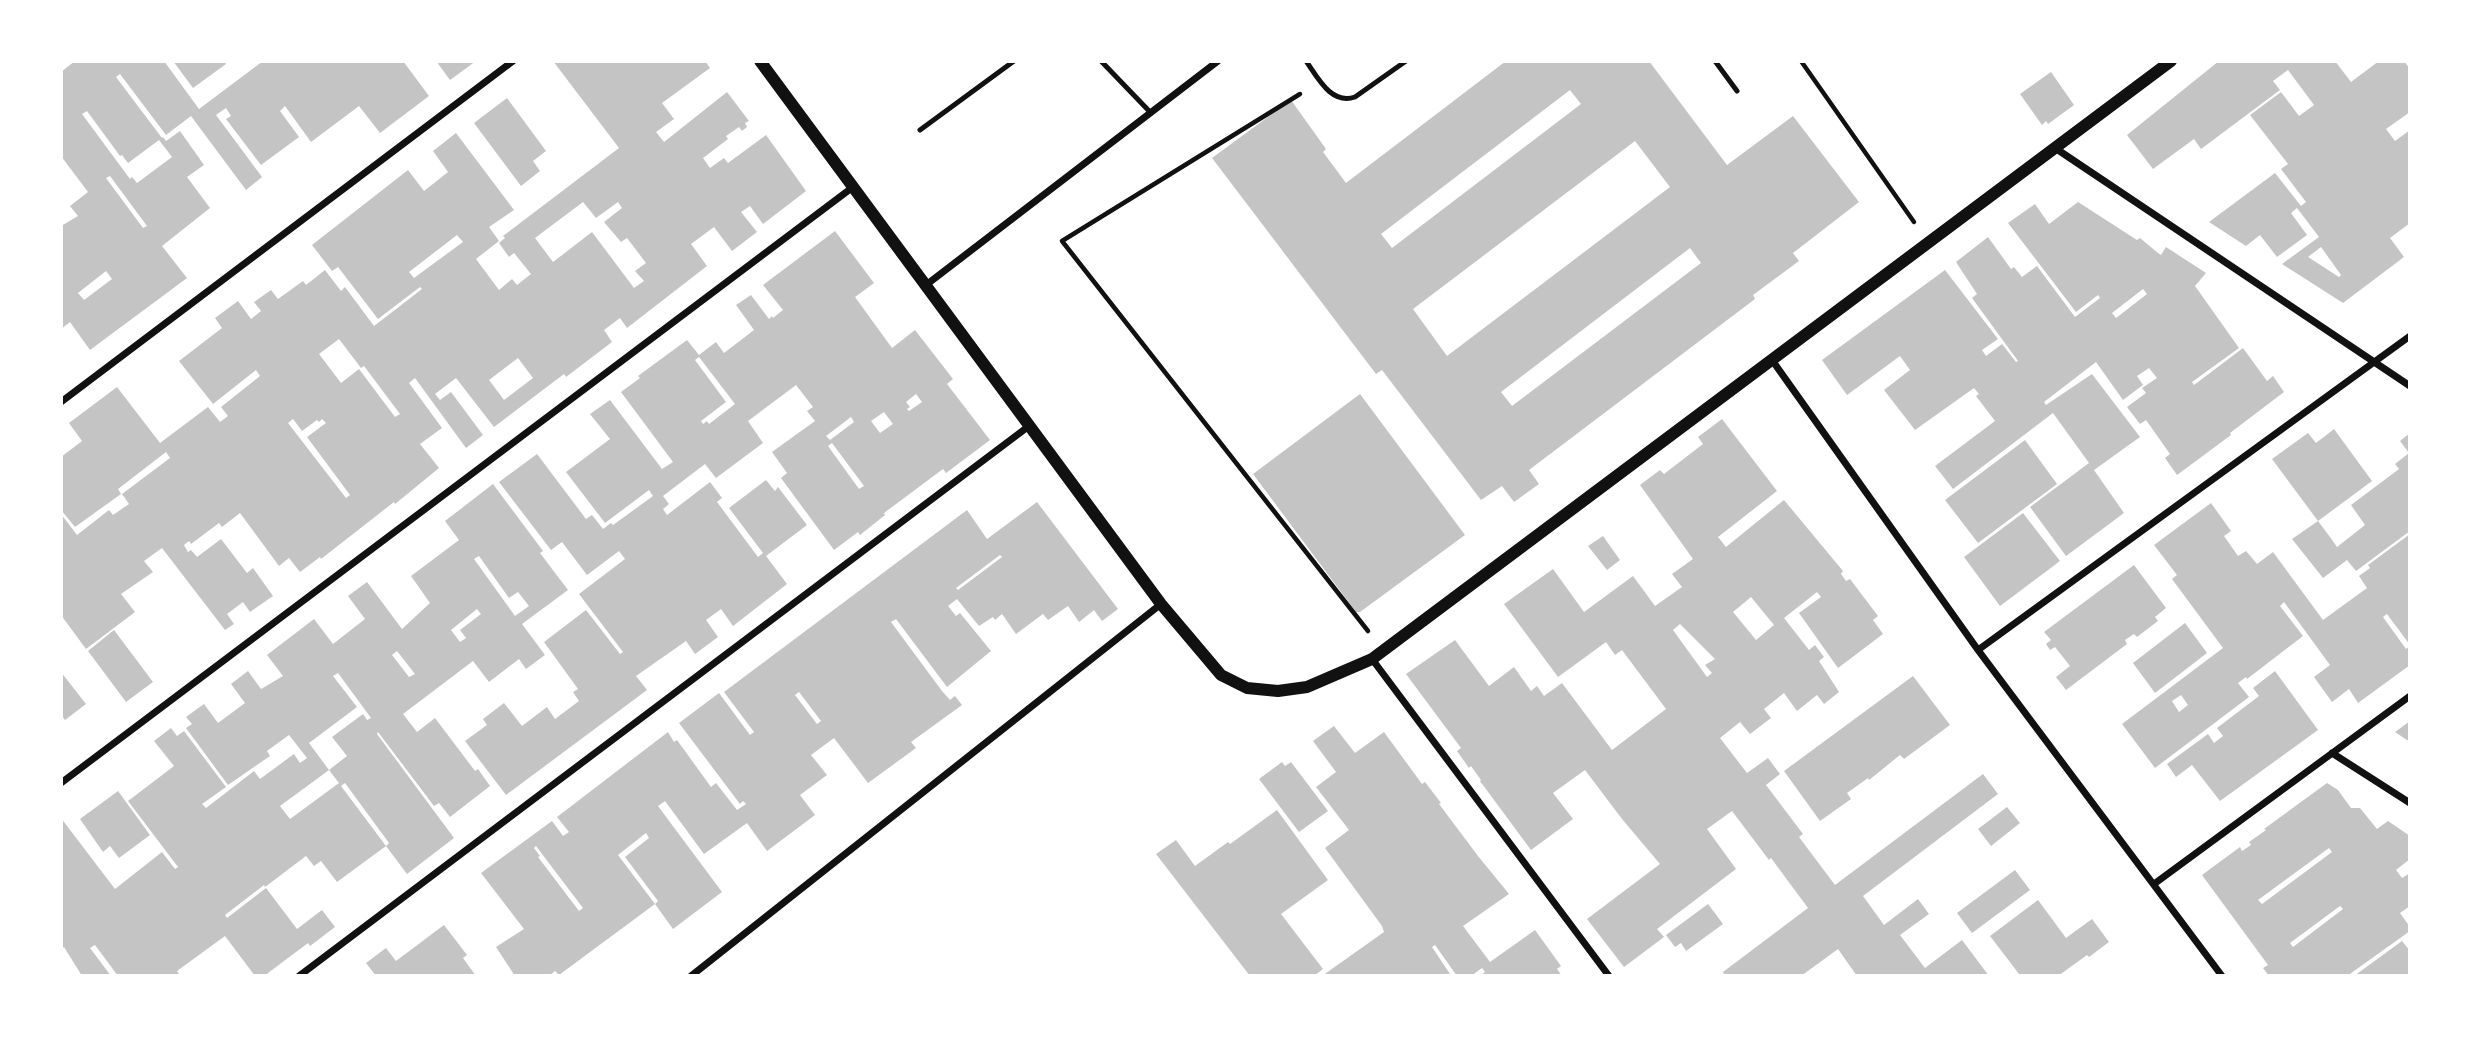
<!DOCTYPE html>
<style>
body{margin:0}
#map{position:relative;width:2471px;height:1037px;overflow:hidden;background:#fff;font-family:Poppins,sans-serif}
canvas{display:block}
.frame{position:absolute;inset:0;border:63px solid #fff;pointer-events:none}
</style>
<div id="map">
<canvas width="2471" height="1037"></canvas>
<div class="frame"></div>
</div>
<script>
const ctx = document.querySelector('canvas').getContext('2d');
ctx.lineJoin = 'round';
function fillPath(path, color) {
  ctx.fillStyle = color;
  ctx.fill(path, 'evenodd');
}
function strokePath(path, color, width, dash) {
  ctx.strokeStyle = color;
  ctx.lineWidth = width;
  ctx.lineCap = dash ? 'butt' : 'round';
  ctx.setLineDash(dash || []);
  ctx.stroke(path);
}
fillPath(new Path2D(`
 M75,61H164L199,109L263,61H403L429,96L380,133L359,106L311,142L285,106L280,111L299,137L261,165L226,119L231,116L226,108L216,115L262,177L246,190L191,116L166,135L120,74L116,77L162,138L163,137L166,141L180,131L204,165L187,177L210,208L162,246L187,278L90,350L70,322L61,329V226L78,216L70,206L88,192L61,156V72ZM87,111L120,156L122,155L128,163L159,140L172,157L137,183L132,177L130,179L82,114ZM110,176L147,226L143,228L106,178ZM106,271L112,279L84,300L78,293Z
 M173,61H224L226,64L193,88Z
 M436,61H476L450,80Z
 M553,61H705L710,68L662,103L674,119L656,132L664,142L727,92L749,121L745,123L747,127L742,131L739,127L726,136L728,139L703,158L710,168L724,158L728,163L766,135L806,191L763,224L750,206L741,212L757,232L732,251L714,227L691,244L707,266L627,328L620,318L604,330L612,342L566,377L564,374L494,427L456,378L435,394L440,400L451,392L483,435L466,448L415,378L409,383L442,428L420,444L439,468L395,504L394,502L321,559L320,557L300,572L289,558L279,566L240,513L222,527L219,523L191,544L189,541L184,545L188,552L191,550L197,557L221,539L247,573L253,568L273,596L250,612L243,602L227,614L234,624L225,630L162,548L144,561L153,572L121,594L135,612L86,649L61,615V514L77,535L109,510L113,515L129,504L122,494L170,458L166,452L118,489L121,494L75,527L61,510V457L82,441L69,423L117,387L160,443L208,407L220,422L228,416L221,407L260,376L256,370L213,404L179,361L222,328L215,318L238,301L251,319L261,311L254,302L271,290L278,299L303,281L306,285L325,270L341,291L345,287L374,326L422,289L420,287L378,319L338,267L332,271L312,245L408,170L424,191L448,172L433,151L456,133L514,210L489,227L499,241L476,259L499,290L512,279L517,285L531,274L514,253L509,257L499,243L505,238L503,236L619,148ZM583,202L596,218L618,202L622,208L604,222L621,242L627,238L646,263L635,271L644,281L634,288L592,232L553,262L535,238ZM457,235L463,242L414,278L409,272ZM339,339L361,368L364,366L400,414L395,417L359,369L341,383L319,354ZM518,358L533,378L504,400L489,380ZM293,419L302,431L317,420L319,422L322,419L326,423L307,437L350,495L346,498L288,423Z
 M1506,61H1649L1727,165L1793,116L1859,202L1793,253L1799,261L1753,295L1755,299L1529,470L1539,484L1514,502L1502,486L1481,500L1382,370L1376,374L1212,158L1291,100L1326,149L1323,152L1346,183ZM1570,90L1581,104L1392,248L1381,234ZM1635,141L1670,187L1447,356L1413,309ZM1690,248L1701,263L1512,406L1501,392Z
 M2219,61H2335L2351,82L2379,61H2404L2410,69V112L2386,129L2395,141L2410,130V223L2390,238L2404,257L2343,303L2282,264L2319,237L2297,208L2291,213L2307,235L2277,257L2260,235L2246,246L2209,222L2275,173L2301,206L2306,202L2281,169L2288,164L2250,115L2281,92L2299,116L2314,105L2288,70L2273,81L2280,90L2201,149L2194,139L2153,169L2127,135ZM2321,247L2341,275L2339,277L2308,257Z
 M2051,72L2074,105L2048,124L2046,121L2042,125L2020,94Z
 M507,98L546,151L533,161L540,171L521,186L474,123Z
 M2078,202L2137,240L2140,238L2158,253L2161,255L2166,247L2206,273L2195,286L2239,348L2192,382L2194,385L2243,348L2267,381L2273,376L2284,392L2230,433L2231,435L2177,475L2165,458L2170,454L2146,420L2140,424L2127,407L2146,393L2142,388L2157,378L2149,368L2137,376L2143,385L2123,400L2096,362L2044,402L2046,405L2092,374L2140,437L2094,470L2124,513L2066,556L2030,507L2089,463L2053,413L1953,489L1935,466L1995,421L1976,396L1979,394L1974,388L1915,430L1884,390L1910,370L1900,356L1847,395L1822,360L1945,270L1998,339L1982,350L1986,356L2002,344L2016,362L2018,361L1972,298L1977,294L1956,262L1988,237L2011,269L2014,267L2022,277L2037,266L2075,317L2100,298L2098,295L2076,312L2008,223L2035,204L2049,224ZM2143,289L2147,294L2116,318L2112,313Z
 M835,231L874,283L855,297L892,348L915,330L953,379L947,384L990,440L946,473L943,469L884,513L885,515L860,535L858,532L834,550L781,478L787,473L772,452L815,421L807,411L813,407L796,385L748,421L763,443L716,478L705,464L663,496L669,504L663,509L667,515L710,482L722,498L717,502L758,557L763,553L729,508L766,480L775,491L778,487L807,525L766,556L787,584L733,626L721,609L706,620L718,637L695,654L686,641L636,676L647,690L506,795L465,741L487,725L483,719L504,703L522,726L547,707L555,719L579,701L573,692L578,689L544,642L586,610L620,654L623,652L579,594L625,559L619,551L587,575L562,542L551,550L499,482L537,454L586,519L592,515L603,529L611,523L613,525L653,496L649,490L605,523L566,472L610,439L590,414L610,400L662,469L673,462L621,392L640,378L638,376L687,340L699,355L716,342L724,353L754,330L736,305L751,295L769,319L772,316L773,318L783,310L763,285ZM699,357L735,404L709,424L707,421L703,424L701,421L726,402L695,360ZM916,394L922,402L909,411L907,409L910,407L906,402ZM884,412L893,424L880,433L871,421ZM851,417L854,422L830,440L826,436ZM832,443L864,486L859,489L828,446Z
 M1360,394L1465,535L1360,612H1356L1253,474Z
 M1722,419L1777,491L1718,537L1726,547L1784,500L1843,571L1841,574L1846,581L1850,579L1878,616L1873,620L1883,634L1838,668L1799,613L1821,597L1817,592L1784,618L1809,650L1815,645L1824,657L1819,661L1839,692L1824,704L1817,695L1797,711L1784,693L1764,709L1771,718L1750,734L1740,722L1720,738L1747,773L1768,758L1780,774L1766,785L1803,834L1799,837L1835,885L1983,774L1998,794L1863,896L1884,925L1918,899L1929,914L1900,935L1925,968L1962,940L1989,976H1857L1838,949L1801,976H1725L1723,972L1808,908L1771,858L1769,860L1732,811L1707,829L1736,869L1657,929L1664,937L1624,967L1587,919L1660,864L1622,819L1585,770L1553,793L1573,819L1531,850L1480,781L1481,780L1471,766L1469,768L1457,751L1461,748L1406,674L1455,640L1489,686L1514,667L1531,691L1537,686L1544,696L1562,683L1612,750L1666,709L1622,650L1615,655L1606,642L1558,677L1504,604L1553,569L1584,612L1633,576L1655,606L1682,587L1672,574L1693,559L1640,485L1660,470L1664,474L1703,444L1698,437ZM1751,597L1774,625L1756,640L1733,612ZM1680,624L1715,659L1705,665L1712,673L1707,677L1673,630Z
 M2334,429L2372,481L2318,521L2330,537L2337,547L2365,525L2351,505L2399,469L2395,464L2409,453L2400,441L2410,433V531L2356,571L2347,560L2323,578L2292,539L2318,521L2272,459L2308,433L2316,443Z
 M2025,440L2057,484L1978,543L1945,500Z
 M493,484L543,551L540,553L568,590L522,624L545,655L526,669L519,659L489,682L473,661L403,714L417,732L435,718L475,771L478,769L490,786L450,817L439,803L434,806L378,732L377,734L454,838L407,874L386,846L337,882L321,861L314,866L306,856L265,887L264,885L225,915L227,918L266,888L297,929L322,910L335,927L310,946L308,943L264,976H255L225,936L177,971L180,976H118L95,945L90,948L111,976H82L64,947L61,950V818L115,889L162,852L175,869L178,867L128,801L174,766L154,741L171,728L177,736L184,731L226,787L202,804L206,808L254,771L260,779L294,754L300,763L307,758L289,735L267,751L270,756L228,785L186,728L192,724L186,717L204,704L218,723L245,703L231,684L248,671L261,689L283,676L267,655L314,619L333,644L365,619L348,596L367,582L402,629L430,603L411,576L459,540L445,521ZM479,556L509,598L518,592L529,606L515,616L474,559ZM477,609L481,614L460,630L466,638L460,642L451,630ZM397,651L415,674L409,677L392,655ZM338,673L371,718L367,720L363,714L332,737L347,756L329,770L339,783L290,819L280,806L329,770L309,743L357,707L333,676ZM345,783L389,843L386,846L341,786Z
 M1037,502L1118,609L1102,621L1094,610L1079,622L1068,606L1048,620L1043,614L1016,634L1002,614L995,620L993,617L979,626L957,599L948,606L956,616L960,613L991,651L947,687L896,619L891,622L942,691L950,700L955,696L962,705L911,742L916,748L868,783L834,738L811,755L827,775L800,795L815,815L767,851L747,823L704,854L665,801L658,806L722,892L673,929L655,904L658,901L625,857L649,838L646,833L618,855L655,904L559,975L555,971L549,976H531L529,974L526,976H515L496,947L524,929L481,873L552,821L563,836L569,832L557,817L668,732L674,742L677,740L711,787L716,783L737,810L746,804L743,801L740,804L679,723L719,693L750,735L754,732L724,692L967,510L987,539ZM1000,555L1002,557L958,590L956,588ZM799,692L821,721L817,724L795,695ZM536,846L583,908L579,911L538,857L540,856L534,848Z
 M2211,503L2231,531L2224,536L2238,556L2246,551L2257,564L2273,552L2323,620L2367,588L2359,576L2370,568L2368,565L2410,534V645L2387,614L2383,617L2406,649L2410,646V665L2358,703L2349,689L2332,702L2314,677L2330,665L2284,602L2280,606L2303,636L2247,679L2246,677L2238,683L2249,697L2155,768L2122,724L2223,648L2172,579L2177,575L2154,545ZM2181,695L2188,705L2179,712L2172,701Z
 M2023,513L2060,561L2000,606L1964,557Z
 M1603,536L1620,560L1607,570L1588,546Z
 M2134,565L2166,608L2155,617L2158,621L2137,637L2134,634L2125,640L2127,644L2066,690L2056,677L2070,666L2055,647L2050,650L2046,644L2051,640L2044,632Z
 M2185,623L2207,653L2155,693L2133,663Z
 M114,630L153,682L126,702L88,651Z
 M2275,671L2318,730L2220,801L2192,765L2176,777L2167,764L2208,734L2214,743L2223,736L2217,728L2259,696L2253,688Z
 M61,672L86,704L65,720L61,715Z
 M1913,676L1950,725L1904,759L1900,755L1869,780L1868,778L1847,793L1851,799L1820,821L1784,771Z
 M2410,721V742L2395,732Z
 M1334,726L1355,753L1384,732L1422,784L1425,782L1441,803L1439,804L1478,856L1509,894L1463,926L1490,962L1535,930L1561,966L1557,969L1562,976H1480L1485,972L1482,968L1471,976H1457L1435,945L1432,947L1450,974L1447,976H1322L1384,932L1382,926L1325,848L1349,830L1316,787L1336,772L1313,741Z
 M1282,762L1285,766L1291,762L1328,811L1299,832L1259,779Z
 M2327,783L2338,790L2351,808H2360L2377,829L2388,821L2410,836V859L2396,870L2402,878L2410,873V906L2400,913L2410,927V931L2347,976H2269L2263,968L2268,965L2202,875L2240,847L2242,851L2251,845L2249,842L2266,830L2264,829ZM2329,848L2332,852L2262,904L2258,900ZM2340,906L2343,909L2293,947L2290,943Z
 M118,791L150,835L119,858L110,846L103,852L80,819Z
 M2007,807L2020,823L1991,846L1978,829Z
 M1277,810L1328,880L1281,914L1323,969L1314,976H1250L1156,854L1176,840L1195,866L1228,842L1230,844Z
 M2015,870L2030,890L1972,933L1957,913Z
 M2038,900L2066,938L2092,919L2109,942L2089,957L2087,955L2058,976H2016L2019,974L1990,936Z
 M1708,904L1723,924L1686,951L1681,943L1675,947L1666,935Z
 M444,925L467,955L463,958L476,976H376L366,963L386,948L396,961Z
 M2402,941L2410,951V976H2354Z`), '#c4c4c4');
strokePath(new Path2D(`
 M1801,61L1914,222
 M1300,94L1062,241L1368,631`), '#111', 4.5);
strokePath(new Path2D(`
 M1101,61L1151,113
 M1306,61C1318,78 1331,105 1355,97L1406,61
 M1715,61L1737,91
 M920,130L1014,61`), '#111', 5);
strokePath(new Path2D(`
 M2055,148L2410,386
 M926,285L1218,61
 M1772,360L1978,650L2222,976
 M61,402L513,61
 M1978,650L2410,336
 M1372,659L1609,976
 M2332,753L2410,803
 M61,783L853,187
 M2154,884L2410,696
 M299,976L1029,426
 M691,976L1161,604`), '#111', 7);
strokePath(new Path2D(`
 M760,61L1161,604L1221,675L1247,688L1278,691L1307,687L1372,659L2171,61`), '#111', 12);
</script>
